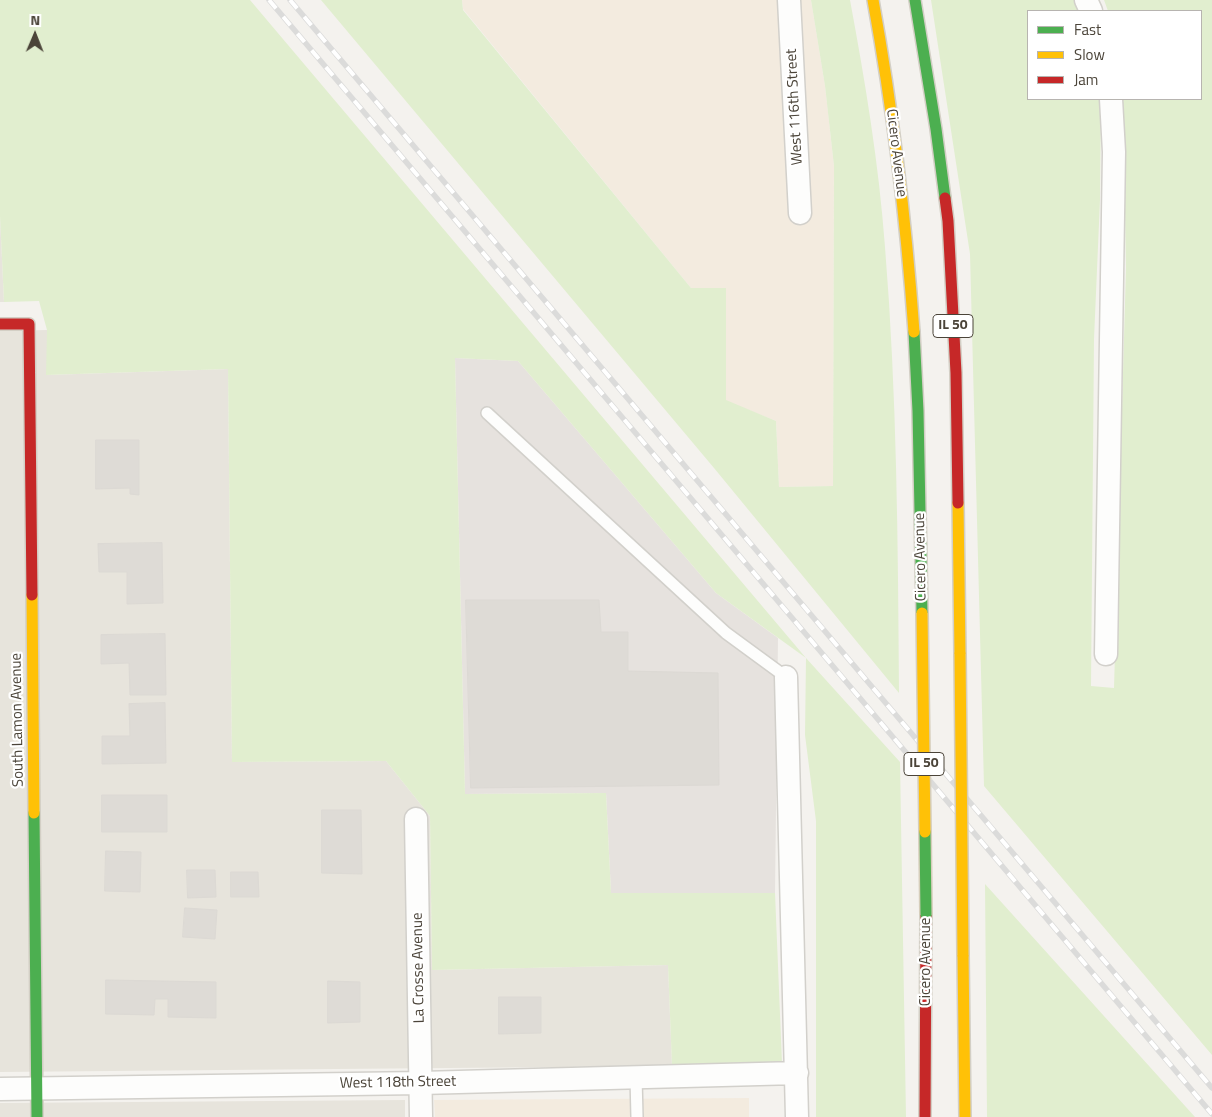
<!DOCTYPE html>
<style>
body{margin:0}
#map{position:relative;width:1212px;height:1117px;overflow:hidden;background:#f4f2ee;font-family:"Titillium Web",sans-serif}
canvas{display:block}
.legend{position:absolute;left:1027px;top:10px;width:175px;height:90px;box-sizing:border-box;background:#fff;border:1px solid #b7b4b0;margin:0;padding:6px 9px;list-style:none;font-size:15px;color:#4b4439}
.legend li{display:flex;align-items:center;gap:10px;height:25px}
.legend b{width:25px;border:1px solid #b7b4b0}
.north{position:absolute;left:10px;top:10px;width:50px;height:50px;-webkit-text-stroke:4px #fff;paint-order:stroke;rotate:1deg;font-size:14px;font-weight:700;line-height:20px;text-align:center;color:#4b4439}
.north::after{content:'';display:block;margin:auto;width:18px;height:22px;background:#4b4439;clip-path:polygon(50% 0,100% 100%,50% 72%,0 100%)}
</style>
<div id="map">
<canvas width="1212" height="1117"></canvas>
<ul class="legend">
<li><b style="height:6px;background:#4caf50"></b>Fast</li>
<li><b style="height:6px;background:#ffc107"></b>Slow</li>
<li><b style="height:6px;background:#c62828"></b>Jam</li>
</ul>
<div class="north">N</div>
</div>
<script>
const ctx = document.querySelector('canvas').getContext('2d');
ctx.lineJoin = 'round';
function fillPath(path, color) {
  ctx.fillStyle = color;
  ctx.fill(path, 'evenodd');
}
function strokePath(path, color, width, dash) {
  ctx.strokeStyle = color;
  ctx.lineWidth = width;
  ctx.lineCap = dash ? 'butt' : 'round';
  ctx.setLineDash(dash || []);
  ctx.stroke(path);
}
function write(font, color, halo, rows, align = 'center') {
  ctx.font = font + ' "Titillium Web",sans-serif';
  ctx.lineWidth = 4.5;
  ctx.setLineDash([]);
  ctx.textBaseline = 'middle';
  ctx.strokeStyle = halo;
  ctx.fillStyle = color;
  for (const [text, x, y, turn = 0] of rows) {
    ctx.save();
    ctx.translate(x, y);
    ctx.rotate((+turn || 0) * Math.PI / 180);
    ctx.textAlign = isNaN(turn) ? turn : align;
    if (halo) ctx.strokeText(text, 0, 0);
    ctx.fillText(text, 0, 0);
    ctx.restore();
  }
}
fillPath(new Path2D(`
 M0,216L4,302H0Z
 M47,330V375L228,369L232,762L386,761L430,816L432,970L668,965L672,1066L0,1072V331Z
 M405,1100V1117H0V1103Z`), '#e7e4dc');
fillPath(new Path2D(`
 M462,0H811L825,86L834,166L833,486L779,487L776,421L726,401L725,289L691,288L463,9Z
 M749,1098V1117H435L434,1100Z`), '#f3ebdf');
fillPath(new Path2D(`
 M455,358L518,361L716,593L778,638L775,893H611L606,793L465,794Z`), '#e6e2de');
fillPath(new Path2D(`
 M0,0H250L806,658L900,762L906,1117H816V821L805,735L806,658L716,593L518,361L455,358L465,794L606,793L611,893H775L782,1063L672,1066L668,965L432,970L430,816L386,761L232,762L228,369L46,375L47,330L39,301L4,302L0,216Z
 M321,0H462L463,10L691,288H726V400L776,421L779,487L833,486L834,166L825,86L811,0H850C865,81 879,164 885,247C897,395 898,544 899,693L714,468Z
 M931,0H1077L1083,11H1028V99H1101L1100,200L1094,339L1091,686L1114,688L1126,268L1123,99H1201V11H1108L1104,0H1212V1055L984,786L970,254Z
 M985,884L1195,1117H987Z`), '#e1eecf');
const building = new Path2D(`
 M96,440H139V495L130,494V488L96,489Z
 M162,543L163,603L127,604V572H99L98,544Z
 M466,600H599L601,632H628V671L718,673L719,785L471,788Z
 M165,634L166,695H130L129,663L101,664V635Z
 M165,703L166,763L102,764V736H130L129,704Z
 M102,795H167V832H102Z
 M322,810H361L362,874L322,873Z
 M106,851L141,852L140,892L105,891Z
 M187,870H215L216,897L188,898Z
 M231,872H258L259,897H231Z
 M185,908L217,910L215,939L183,937Z
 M106,980L216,982V1018L168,1017V999H155L154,1015L106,1014Z
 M328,981L360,982V1022L328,1023Z
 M499,997H541V1033L499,1034Z`);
fillPath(building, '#dedbd6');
strokePath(building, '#dcd9d4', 1);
const lane = new Path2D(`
 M487,413L726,633L786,677
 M636,1077L637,1117`);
const street = new Path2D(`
 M789,0L800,213
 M1086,0L1091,11
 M1106,654L1114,152L1111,99
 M786,677L797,1117
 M416,819L421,1117
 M0,1089L421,1083L797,1073`);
const fast = new Path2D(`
 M915,0L936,129L945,198
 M914,332L918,411L922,613
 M34,813L37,1117`);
const slow = new Path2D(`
 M873,0C893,110 906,220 914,332
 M958,503L960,654
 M32,595L34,813
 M963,955L965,1117`);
const jam = new Path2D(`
 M945,198L948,221L956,373L958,503
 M0,324H29L32,595
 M925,1117L926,915`);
strokePath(lane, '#d2d0cb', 14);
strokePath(street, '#d2d0cb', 25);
strokePath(fast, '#d3cfc5', 14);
strokePath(slow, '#d3cfc5', 14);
strokePath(jam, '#d3cfc5', 14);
strokePath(lane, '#fdfdfc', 11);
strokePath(street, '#fdfdfc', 22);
strokePath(fast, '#4caf50', 11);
strokePath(slow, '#ffc107', 11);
strokePath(jam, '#c62828', 11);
const rail = new Path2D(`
 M269,0L1212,1114
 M290,0L1212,1088`);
strokePath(rail, '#dbdbda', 5.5);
strokePath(rail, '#fff', 4, [11]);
const fastBridge = new Path2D(`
 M925,832L926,915`);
const slowBridge = new Path2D(`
 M922,613L925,832
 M960,654L963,955`);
strokePath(fastBridge, '#d6cebb', 14, []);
strokePath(slowBridge, '#d6cebb', 14, []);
strokePath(fastBridge, '#4caf50', 11);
strokePath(slowBridge, '#ffc107', 11);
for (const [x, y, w] of [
 [953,326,40],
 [924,764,40]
]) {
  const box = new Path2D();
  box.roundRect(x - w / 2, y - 11.5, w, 23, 4);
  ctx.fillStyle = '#fff';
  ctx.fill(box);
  strokePath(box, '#4b4439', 1);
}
write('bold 14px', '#4b4439', null, [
 ["IL 50",953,326],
 ["IL 50",924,764]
]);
write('15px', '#4b4439', '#fff', [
 ["West 116th Street",795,107,-93],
 ["Cicero Avenue",896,153,83],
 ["Cicero Avenue",921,557,-91],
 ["South Lamon Avenue",18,720,-91],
 ["Cicero Avenue",926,962,-90],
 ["La Crosse Avenue",419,968,-91],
 ["West 118th Street",398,1083,-1]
]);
</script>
